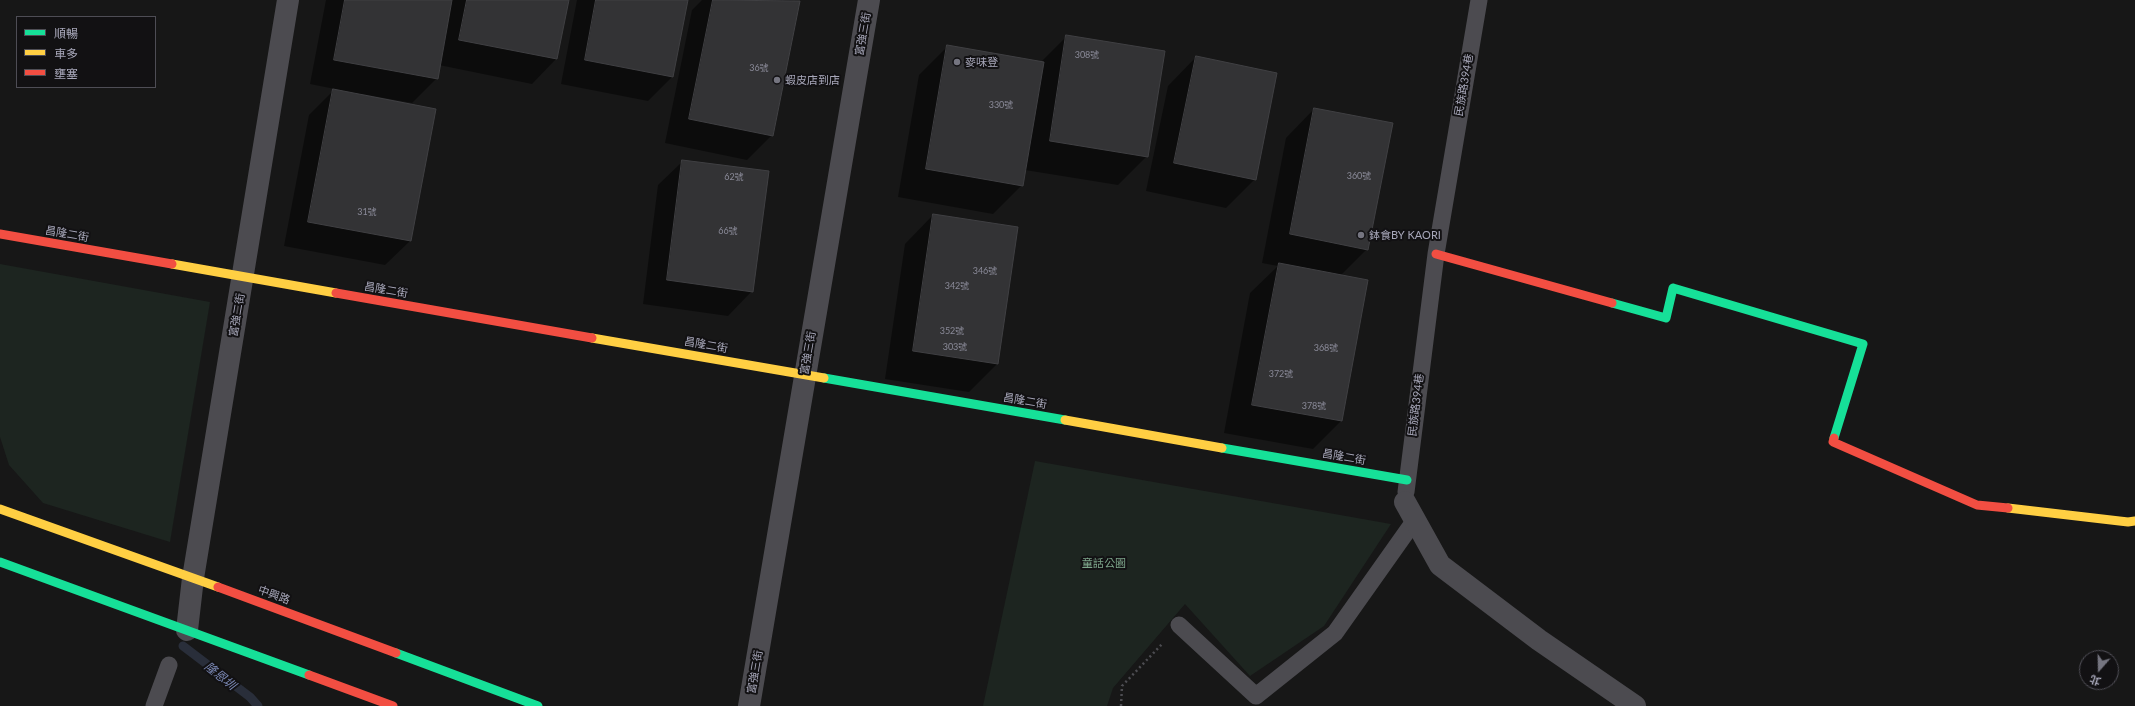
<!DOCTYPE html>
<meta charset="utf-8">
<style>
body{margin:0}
#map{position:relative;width:2135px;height:706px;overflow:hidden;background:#171717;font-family:Lato,"Noto Sans TC",sans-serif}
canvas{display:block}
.legend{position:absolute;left:16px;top:16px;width:140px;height:72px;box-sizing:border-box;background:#121113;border:1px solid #4e4d55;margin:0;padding:5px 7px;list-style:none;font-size:12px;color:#a7a7b9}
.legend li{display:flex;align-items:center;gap:8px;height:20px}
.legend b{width:20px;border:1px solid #4e4d55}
.north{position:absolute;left:2079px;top:650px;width:40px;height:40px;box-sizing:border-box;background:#121113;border:1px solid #4e4d55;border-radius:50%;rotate:200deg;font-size:11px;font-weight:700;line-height:16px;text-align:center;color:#a7a7b9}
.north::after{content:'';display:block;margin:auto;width:14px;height:18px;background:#757580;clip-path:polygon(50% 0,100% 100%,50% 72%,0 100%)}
</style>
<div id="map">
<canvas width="2135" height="706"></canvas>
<ul class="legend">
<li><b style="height:5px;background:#16e098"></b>順暢</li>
<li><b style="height:5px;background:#ffcf43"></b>車多</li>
<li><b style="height:5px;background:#f24e42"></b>壅塞</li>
</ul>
<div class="north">北</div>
</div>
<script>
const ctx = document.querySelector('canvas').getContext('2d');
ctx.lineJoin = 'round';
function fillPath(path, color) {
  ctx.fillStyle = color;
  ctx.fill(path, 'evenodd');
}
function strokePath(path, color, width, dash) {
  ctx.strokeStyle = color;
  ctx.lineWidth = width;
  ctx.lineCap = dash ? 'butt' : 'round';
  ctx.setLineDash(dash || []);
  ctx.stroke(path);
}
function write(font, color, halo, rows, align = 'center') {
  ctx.font = font + ' Lato,"Noto Sans TC",sans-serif';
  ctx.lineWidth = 4;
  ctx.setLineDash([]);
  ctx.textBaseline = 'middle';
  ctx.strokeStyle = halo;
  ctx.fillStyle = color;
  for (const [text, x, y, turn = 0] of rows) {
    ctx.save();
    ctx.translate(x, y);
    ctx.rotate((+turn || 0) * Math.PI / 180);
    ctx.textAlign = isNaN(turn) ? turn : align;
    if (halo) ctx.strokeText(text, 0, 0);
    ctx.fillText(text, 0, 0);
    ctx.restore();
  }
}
fillPath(new Path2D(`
 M0,264L210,302L170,542L43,503L9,465L0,437Z
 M1035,461L1391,524L1324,626L1250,676L1185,604L1113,688L1107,706H983Z`), '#1d2520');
fillPath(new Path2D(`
 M326,0H568L556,59L532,84L439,65L437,78L412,103L362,94L410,241L385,265L284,246L309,115L335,89L310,84Z
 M577,0H687L672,77L648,101L561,84Z
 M702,0H790L799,2L772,135L747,160L665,143L692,10Z
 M1067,36L1147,156L1118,185L1025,170L1022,185L993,214L898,197L919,75L948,46L1040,63Z
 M1196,57L1255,179L1226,208L1146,191L1168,86Z
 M1314,109L1367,249L1340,276L1341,421L1313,449L1224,433L1250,293L1278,266L1262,263L1286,138Z
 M683,161L752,291L728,316L643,304L658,185Z
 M933,215L997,364L969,392L885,379L905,244Z`), '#0007');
strokePath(new Path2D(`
 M183,646L250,697L258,706`), '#292e3a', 9);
const building = new Path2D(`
 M345,0H452L438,79L334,60Z
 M467,0H569L557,59L459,40Z
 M596,0H688L673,77L585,60Z
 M713,0L800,1L773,136L689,119Z
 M1066,35L1165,51L1148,157L1050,141Z
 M947,45L1044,62L1023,186L926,169Z
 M1196,56L1277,73L1256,180L1174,163Z
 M333,89L436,109L411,241L308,222Z
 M1314,108L1393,123L1368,250L1290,234Z
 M682,160L769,171L753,292L667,280Z
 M933,214L1018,227L998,364L913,351Z
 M1279,263L1368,280L1342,421L1252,405Z`);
fillPath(building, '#333335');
strokePath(building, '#404043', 1);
strokePath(new Path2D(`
 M1121,706L1122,686L1163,643`), '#4d4d52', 2.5, [2, 3]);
strokePath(new Path2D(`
 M1406,492L1436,254L1479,0
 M1179,625L1256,696L1335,633L1415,520
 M154,706L169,665`), '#4c4b50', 17);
strokePath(new Path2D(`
 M1405,502L1440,565L1539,640L1635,706
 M187,630L193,578L288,0
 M749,706L869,0`), '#4c4b50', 22);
strokePath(new Path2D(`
 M1612,303L1666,318L1673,288L1863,344L1834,438
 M824,378L1065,420
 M1222,448L1407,480
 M0,562L309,675
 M396,653L538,706`), '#16e098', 9);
strokePath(new Path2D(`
 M172,264L336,293
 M592,338L824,378
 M1065,420L1222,448
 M2008,508L2128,522L2135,521
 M0,509L218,587`), '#ffcf43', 9);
strokePath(new Path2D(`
 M0,234L172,264
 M1436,254L1612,303
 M336,293L592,338
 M1834,438L1833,442L1977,505L2008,508
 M218,587L396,653
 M309,675L393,706`), '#f24e42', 9);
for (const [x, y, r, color] of [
 [957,62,4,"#757580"],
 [777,80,4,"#757580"],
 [1361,235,4,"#757580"]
]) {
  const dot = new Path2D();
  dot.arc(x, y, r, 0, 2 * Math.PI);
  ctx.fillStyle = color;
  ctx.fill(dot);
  strokePath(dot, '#121113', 1.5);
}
write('9px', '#8a8a98', null, [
 ["308號",1087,55],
 ["36號",759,68],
 ["330號",1001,105],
 ["360號",1359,176],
 ["62號",734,177],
 ["31號",367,212],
 ["66號",728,231],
 ["346號",985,271],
 ["342號",957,286],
 ["352號",952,331],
 ["303號",955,347],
 ["368號",1326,348],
 ["372號",1281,374],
 ["378號",1314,406]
]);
write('11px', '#a7a7b9', '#121113', [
 ["富強三街",863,34,-80],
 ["民族路394巷",1464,85,-80],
 ["昌隆二街",67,234,10],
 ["昌隆二街",386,290,10],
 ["富強二街",237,315,-80],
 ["昌隆二街",706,345,10],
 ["富強三街",808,353,-80],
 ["昌隆二街",1025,401,10],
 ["民族路394巷",1416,405,-83],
 ["昌隆二街",1344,457,10],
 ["中興路",274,595,20],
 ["富強三街",755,672,-80]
]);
write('11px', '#a7a7b9', '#121113', [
 ["麥味登",965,62],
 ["蝦皮店到店",785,80],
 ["鉢食BY KAORI",1369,235]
], 'left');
write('11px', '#7da68b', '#121113', [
 ["童話公園",1104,563]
]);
write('italic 12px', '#7c8ab7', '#121113', [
 ["隆恩圳",220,676,39]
]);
</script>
